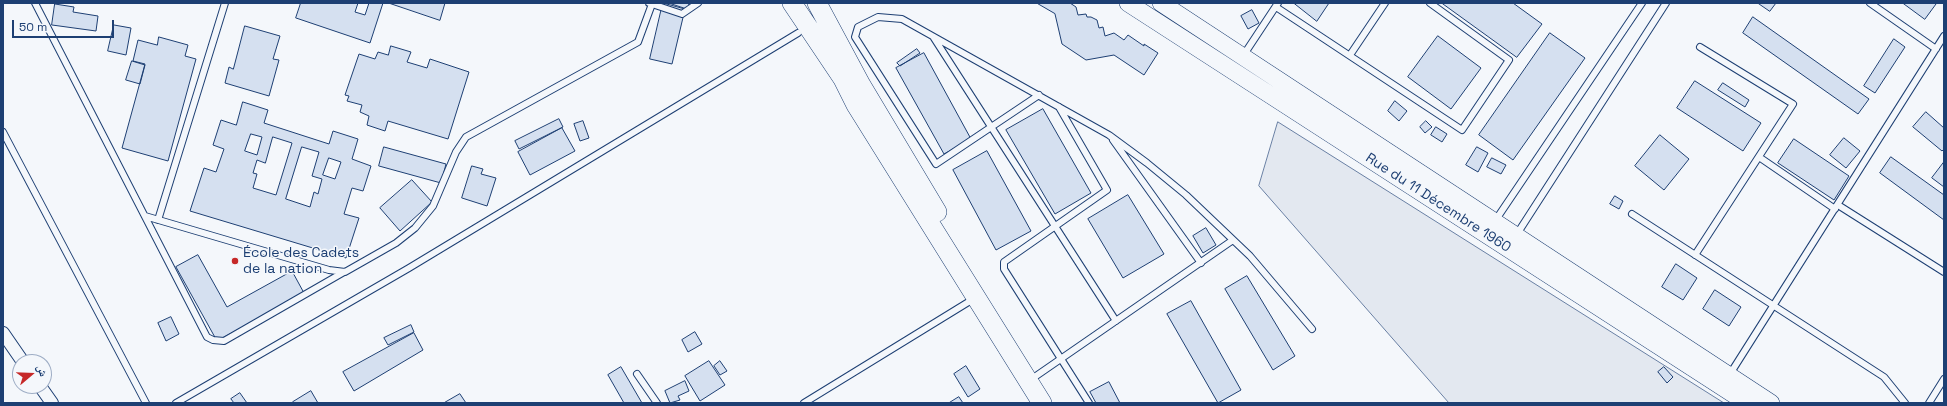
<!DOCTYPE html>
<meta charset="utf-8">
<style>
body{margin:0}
#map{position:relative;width:1947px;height:406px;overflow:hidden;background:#f4f7fb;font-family:"Space Grotesk","Noto Naskh Arabic",sans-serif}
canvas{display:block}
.frame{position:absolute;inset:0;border:4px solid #1d3f73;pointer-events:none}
.north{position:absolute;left:12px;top:354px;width:40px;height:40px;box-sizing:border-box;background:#f4f7fb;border:1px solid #9eadc5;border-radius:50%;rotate:71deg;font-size:11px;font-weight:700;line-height:16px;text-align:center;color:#1d3f73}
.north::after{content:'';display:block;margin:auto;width:14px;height:18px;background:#c62828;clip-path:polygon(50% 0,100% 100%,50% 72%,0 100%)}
.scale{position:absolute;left:12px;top:20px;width:102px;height:18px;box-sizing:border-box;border:2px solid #1d3f73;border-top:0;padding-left:5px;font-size:12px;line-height:14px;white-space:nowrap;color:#1d3f73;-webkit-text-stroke:3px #f4f7fb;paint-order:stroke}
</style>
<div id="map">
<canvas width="1947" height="406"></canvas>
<div class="frame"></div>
<div class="north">ش</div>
<div class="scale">50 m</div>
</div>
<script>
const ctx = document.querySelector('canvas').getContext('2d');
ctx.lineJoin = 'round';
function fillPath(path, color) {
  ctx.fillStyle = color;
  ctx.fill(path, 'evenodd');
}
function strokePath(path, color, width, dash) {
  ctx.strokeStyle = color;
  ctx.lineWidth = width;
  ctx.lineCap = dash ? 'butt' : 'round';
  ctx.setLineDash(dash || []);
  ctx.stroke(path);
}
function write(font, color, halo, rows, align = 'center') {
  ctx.font = font + ' "Space Grotesk",sans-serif';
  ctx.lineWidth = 3;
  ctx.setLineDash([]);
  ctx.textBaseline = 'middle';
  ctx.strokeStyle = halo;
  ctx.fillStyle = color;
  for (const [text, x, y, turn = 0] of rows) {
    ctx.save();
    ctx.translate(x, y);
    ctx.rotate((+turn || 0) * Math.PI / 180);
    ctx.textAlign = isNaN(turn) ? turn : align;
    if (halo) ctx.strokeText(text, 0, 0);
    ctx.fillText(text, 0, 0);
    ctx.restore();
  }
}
const parking = new Path2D(`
 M1278,122L1724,403H1449L1259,186Z`);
fillPath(parking, '#e3e8f0');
strokePath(parking, '#687fa3', 1);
const building = new Path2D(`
 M301,3H358L355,12L365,15L369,3H383L370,43L296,18Z
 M389,3H445L440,20Z
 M663,3L685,9L672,64L650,59Z
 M669,3H689L688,9Z
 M1037,3H1070L1076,7L1078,15L1086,14L1087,17H1091L1097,20L1099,28L1103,27L1105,36L1114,33L1124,40L1128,35L1144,46V44L1158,53L1144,75L1114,55L1086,60L1062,44L1055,14Z
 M1294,3H1329L1317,21Z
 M1442,3H1513L1542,24L1517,57Z
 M1758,3H1776L1770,11Z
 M1903,3H1934L1936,4L1925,19Z
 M55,4L74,7L73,12L98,16L96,31L52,25Z
 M1252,10L1259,23L1248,29L1241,16Z
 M1753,17L1869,99L1858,114L1743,33Z
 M114,25L131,28L126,55L108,51Z
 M245,26L280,36L273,59L279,60L269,96L225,83L229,67L233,69Z
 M1550,33L1585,58L1513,160L1479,135Z
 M1438,36L1481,68L1451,109L1408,77Z
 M159,37L188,45L185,56L196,59L168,161L122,148L145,64L133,61L138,40L157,45Z
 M1894,39L1905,47L1875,93L1864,86Z
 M391,46L411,52L407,62L427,68L430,59L469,72L448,139L388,121L385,131L367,125L369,116L360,112L362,105L347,101L349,96L345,95L359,54L375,59L378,52L388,55Z
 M917,49L920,53L900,66L897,63Z
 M924,53L971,139L944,154L896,68Z
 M132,61L145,65L140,84L126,80Z
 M1695,81L1761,123L1743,151L1677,108Z
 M1723,83L1749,100L1745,107L1718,90Z
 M1395,101L1407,111L1399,121L1388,111Z
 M243,102L268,110L264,123L329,144L333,131L358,139L352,159L371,166L363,191L352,188L344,214L359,218L346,258L190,211L204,168L216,172L224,149L213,145L221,120L236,125ZM251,134L262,137L257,155L245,151ZM273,137L292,143L276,195L253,188L257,174L253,173L257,160L265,163ZM302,147L319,152L312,176L322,179L318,194L314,192L310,207L286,199ZM329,158L341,162L335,179L323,175Z
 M1043,109L1091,193L1055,214L1006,130Z
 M1926,112L1944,128V149L1942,151L1913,127Z
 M559,119L563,127L519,149L515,141Z
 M583,121L589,138L580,141L574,124Z
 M1426,121L1432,127L1425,133L1420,127Z
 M1436,127L1447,134L1442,142L1431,135Z
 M562,128L575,151L530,175L518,152Z
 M1660,135L1689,159L1664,190L1635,166Z
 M1844,138L1860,151L1846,168L1830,155Z
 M1794,139L1849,176L1834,200L1778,163Z
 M384,147L446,164L441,183L379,166Z
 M1477,147L1488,153L1478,172L1466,165Z
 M987,151L1031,231L996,250L953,170Z
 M1891,157L1944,195V220L1880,173Z
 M1492,158L1506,165L1501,174L1487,167Z
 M1944,162V187L1932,178Z
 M472,166L483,169L481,174L496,178L487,206L462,198Z
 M412,180L432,202L400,231L380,208Z
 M1128,195L1164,254L1123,278L1088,219Z
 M1615,196L1623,201L1619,209L1610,204Z
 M1206,228L1216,245L1203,253L1193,236Z
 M198,255L227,307L292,271L304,293L217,341L176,267Z
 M1676,264L1697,278L1683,300L1662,287Z
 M1247,276L1295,356L1273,370L1225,289Z
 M1715,290L1741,307L1729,326L1703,309Z
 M1191,301L1241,390L1218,403L1167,314Z
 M171,317L179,334L166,341L158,323Z
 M411,325L414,332L388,345L384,338Z
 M695,332L702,344L688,352L682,340Z
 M414,333L423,350L354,391L343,372Z
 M709,361L725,385L700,401L685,376Z
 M720,361L727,371L720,375L714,366Z
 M966,366L980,389L968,397L954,374Z
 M621,367L642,403H624L608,375Z
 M1664,367L1673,377L1667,383L1658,372Z
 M685,381L689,391L678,396L680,400L670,403L665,391Z
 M1109,382L1120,403H1096L1090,392Z
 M311,391L318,403H294L293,402Z
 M240,393L247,403H234L231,399Z
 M460,394L466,403H444Z
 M959,397L963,403H949Z`);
fillPath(building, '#d5e0f0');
strokePath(building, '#1d3f73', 1);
const service = new Path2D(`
 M35,3L207,337L213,340L224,341L344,272
 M649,3L682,14L698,3
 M1870,3L1936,49
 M1276,7L1462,130L1509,60L1430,3
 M934,38L1116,321
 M1350,55L1385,3
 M1243,56L1278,3
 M1039,95L936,164L855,37L858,27L878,17L902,19L1109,135L1147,163L1186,195L1250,256L1312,329
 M1059,107L1107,190L1004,262V269L1089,403
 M3,132L146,403
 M1113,140L1201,263
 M1759,157L1835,209
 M1838,205L1944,272
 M1632,214L1884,377L1905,403
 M145,216L329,270L345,272L396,243L415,228L433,206L456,152L466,137L638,42L652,4
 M158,220L225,3
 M1495,221L1642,3
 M1517,234L1666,3
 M1695,255L1793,104L1700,47
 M637,374L657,403
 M1730,374L1944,36
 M1036,376L1233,240
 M176,403L409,268L798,33
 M804,403L975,298
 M1929,403L1944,379`);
const minor = new Path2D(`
 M3,333L23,362
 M40,386L52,403`);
const secondary = new Path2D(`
 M1128,3L1747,403
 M1161,3L1771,403`);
const primary = new Path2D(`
 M792,3L843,79L856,105L1042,403
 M817,3L861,85L937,212`);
strokePath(service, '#1d3f73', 8);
strokePath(minor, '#1d3f73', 14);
strokePath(secondary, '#1d3f73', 18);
strokePath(primary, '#1d3f73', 20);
strokePath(service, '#f4f7fb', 6);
strokePath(minor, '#f4f7fb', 12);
strokePath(secondary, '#f4f7fb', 17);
strokePath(primary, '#f4f7fb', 19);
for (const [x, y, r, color] of [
 [235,261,4,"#c62828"]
]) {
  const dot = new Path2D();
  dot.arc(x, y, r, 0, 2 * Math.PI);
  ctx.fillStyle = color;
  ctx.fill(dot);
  strokePath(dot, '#f4f7fb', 1.5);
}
write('14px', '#1d3f73', '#f4f7fb', [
 ["Rue du 11 Décembre 1960",1438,203,33]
]);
write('14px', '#1d3f73', '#f4f7fb', [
 ["École des Cadets",243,253],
 ["de la nation",243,269]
], 'left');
</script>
